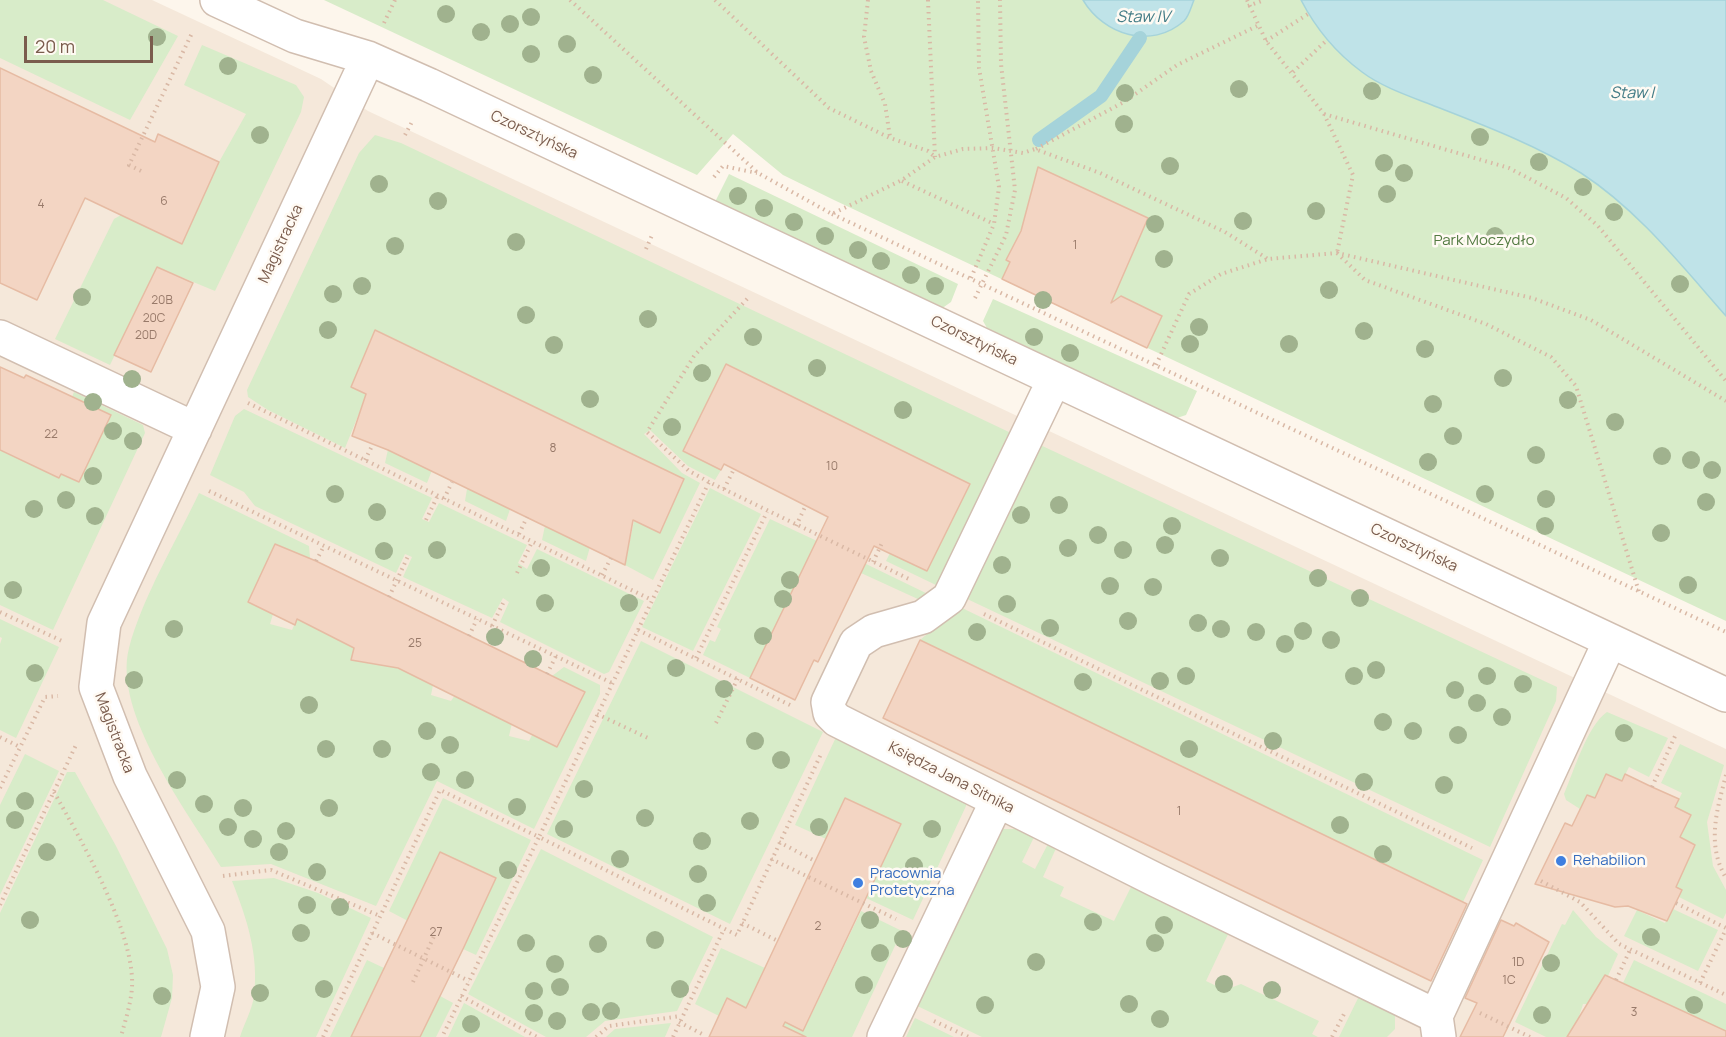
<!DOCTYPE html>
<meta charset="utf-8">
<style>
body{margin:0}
#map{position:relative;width:1726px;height:1037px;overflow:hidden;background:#fdf6ec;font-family:Manrope,sans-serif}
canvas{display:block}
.scale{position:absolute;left:24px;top:36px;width:129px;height:27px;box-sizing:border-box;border:3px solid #7a5c4d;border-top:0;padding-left:8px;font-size:18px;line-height:21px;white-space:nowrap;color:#7a5c4d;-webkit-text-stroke:4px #fffaf3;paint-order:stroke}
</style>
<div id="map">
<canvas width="1726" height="1037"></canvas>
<div class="scale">20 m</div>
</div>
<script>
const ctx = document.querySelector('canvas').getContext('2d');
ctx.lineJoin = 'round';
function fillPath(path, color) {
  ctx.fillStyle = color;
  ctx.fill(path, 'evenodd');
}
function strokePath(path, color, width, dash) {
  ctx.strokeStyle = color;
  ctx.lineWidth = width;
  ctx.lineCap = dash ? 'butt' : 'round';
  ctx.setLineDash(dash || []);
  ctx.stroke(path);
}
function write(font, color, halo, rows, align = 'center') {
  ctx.font = font + ' Manrope,sans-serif';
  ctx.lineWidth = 5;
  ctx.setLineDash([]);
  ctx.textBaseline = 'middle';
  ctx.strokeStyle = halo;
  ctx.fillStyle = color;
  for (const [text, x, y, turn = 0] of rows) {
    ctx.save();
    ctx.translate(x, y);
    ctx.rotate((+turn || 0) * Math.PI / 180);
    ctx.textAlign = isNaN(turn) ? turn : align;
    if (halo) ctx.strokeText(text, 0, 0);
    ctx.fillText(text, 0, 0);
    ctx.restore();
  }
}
fillPath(new Path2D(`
 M0,0H152L321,79L368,111L1726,749V1037H0Z`), '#f5e8da');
fillPath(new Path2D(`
 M0,0H103L178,36L130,120L0,58Z
 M324,0H1726V621L834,200L783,175L733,134L697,175Z
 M202,45L296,85L304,97L301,112L215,291L157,267L110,365L55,339L114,219L121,215L182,244L219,162L246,114L184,85Z
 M375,135L401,143L1011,433L938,586L886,561L890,553L927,571L970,484L726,364L683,451L721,470L715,480L688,466L650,430L644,434L682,473L700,483L653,580L625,565L634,521L661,532L684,479L376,330L374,409L362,406L345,448L268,410L248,397L247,390L359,153Z
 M729,174L958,284L951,302L941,309L715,202Z
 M993,299L1197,391L1186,415L1177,418L987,328L983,321Z
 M74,392L143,425L145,433L53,630L0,605V450L79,482L108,421L88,405L72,397Z
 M244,409L432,498L422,519L429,522L439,503L527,545L518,563L527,569L537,549L644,601L609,672L604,674L500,622L509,602L503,598L492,618L403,577L412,557L405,554L396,573L255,506L244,492L210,475L235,416Z
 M395,418L443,442L427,483L385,463Z
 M1036,443L1557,687L1556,701L1490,847L963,597Z
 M473,453L520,480L506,521L465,501Z
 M710,488L761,514L693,651L642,627Z
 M552,492L590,547L586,561L542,540Z
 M199,493L309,546L310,558L275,545L248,601L273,614L270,624L292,630L297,619L354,648L351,660L373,664L376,658L433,685L431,695L451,701L455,695L512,723L509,736L529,741L532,735L557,747L584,693L552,676L564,667L600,685V694L534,829L437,781L376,906L271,864L221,867C188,812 112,713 129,648C142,598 177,540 199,493Z
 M770,519L817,541L750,678L703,655L710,640L715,642L721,629L717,627Z
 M827,545L932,596L920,600L861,573L850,595Z
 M960,607L1483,860L1463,902L920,640Z
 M0,619L59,647L16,738L0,730V644L2,638L0,637Z
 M641,641L823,732L730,924L547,834Z
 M1607,712L1668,738L1649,777L1629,767L1622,781L1595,798L1587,795L1580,809L1566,800L1564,794C1574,771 1587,726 1607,712Z
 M837,735L966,801V806L913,920L866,898L901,824L846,798L826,839L795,825Z
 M1680,744L1724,765L1707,822L1713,866L1726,890V913L1723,919L1679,897L1682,890L1676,887L1695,845L1680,837L1691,815L1675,807L1682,793L1661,783Z
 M25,754L59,771L0,895V805Z
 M67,772H75L116,846L167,949L173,975L172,998L161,1037H0V913Z
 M443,798L531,840L476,955L463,949L496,878L440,852L408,921L389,911Z
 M1000,829H1026L1036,833L1022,862L1035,869L1050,840L1058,844L1043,877L1064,887L1060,896L1114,921L1134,881L1231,928L1206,981L1225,990L1241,984L1319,1021L1312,1034L1318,1037H982L909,1002Z
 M541,849L713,937L677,1011L605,1021L586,1037H546L468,994Z
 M274,878L318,893L371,918L316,1037H240C244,1024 252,1010 254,996C259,955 247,919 232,881Z
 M1673,909L1718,930L1698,971L1624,936L1637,910L1665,923Z
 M1573,910L1596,937L1618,954L1608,976L1605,975L1587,1004H1583L1577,1023L1607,1037H1546L1515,1022L1562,924L1565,925Z
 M861,911L902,931L852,1037H778L785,1022L804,1030Z
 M721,948L765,968L746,1008L727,998L719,1016L695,1004Z
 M367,960L384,968L351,1037H330Z
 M1634,960L1726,1004V1032L1623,983Z
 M1361,992L1386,1004L1395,1014V1029L1387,1037H1339Z
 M440,996L453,1003L436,1037H420Z
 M464,1003L525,1037H448Z
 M915,1018L954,1037H906Z
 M671,1023L665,1037H606L615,1029Z`), '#d8ecc9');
const water = new Path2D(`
 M1083,0H1194C1191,7 1189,16 1184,21C1151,50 1104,35 1083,0Z
 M1301,0H1726V316C1681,265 1638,210 1581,173C1534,144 1483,125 1432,105C1409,96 1382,87 1362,72C1336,53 1316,29 1301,0Z`);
fillPath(water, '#bfe3e8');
strokePath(water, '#a5d3da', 1.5);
strokePath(new Path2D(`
 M1039,140L1101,96L1140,38`), '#a5d3da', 14);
const building = new Path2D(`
 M0,68L155,142L158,134L219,162L182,244L85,198L37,300L0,283Z
 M1038,167L1148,218L1111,303L1121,296L1162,316L1147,348L1002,279L1010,262L1006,260L1021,231Z
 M157,267L193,283L151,372L114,355Z
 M375,330L684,479L660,533L633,520L625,565L388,450L352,436L366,394L351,387Z
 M726,364L970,484L927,571L874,546L818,662L814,660L795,700L750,678L828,517L724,464L721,470L683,451Z
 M0,367L24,378L26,375L111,415L79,482L61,474L59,478L0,450Z
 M275,544L316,561L585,692L557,747L398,668L351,660L354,648L297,619L295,625L248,602Z
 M920,640L1467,904L1431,981L883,718Z
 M1606,774L1622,781L1625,774L1652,787L1679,799L1675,807L1691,815L1680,837L1695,845L1676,887L1682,890L1667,921L1628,906L1615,907L1535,884L1565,823L1572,826L1587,795L1595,798Z
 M845,798L901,824L803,1031L785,1022L783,1026L806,1037H709L727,998L746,1008Z
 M440,852L496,878L463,949L420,1037H351Z
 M1501,920L1514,926L1516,923L1549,942L1503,1037H1460L1477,1003L1465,998Z
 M1605,975L1726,1031V1037H1567Z`);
fillPath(building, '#f3d5c3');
strokePath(building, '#e6bba3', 1.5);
const minor = new Path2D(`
 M217,0L295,36L368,58L429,85L1726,695
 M0,337L195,429
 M1054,380L949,598L923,617L874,631L856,643L828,702L830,713L837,720L1156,880L1436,1016L1439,1037
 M1436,1016L1610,641
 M207,1037L218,987L208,931L130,776L96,687L104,623L368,58
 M884,1037L997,801`);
strokePath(minor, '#d1beb0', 36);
strokePath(new Path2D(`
 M570,0L758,173L832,214L902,180L935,157L963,149L993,148L1023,153L1035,149L1100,173L1225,232L1268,259
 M715,0L829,108L890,138L928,151L935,157
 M868,0L864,37L871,71L885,104L890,137
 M928,0L935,157
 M1247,0L1266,41L1324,114L1353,175L1337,253
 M1248,6L1264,0
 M384,23L395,0
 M1266,41L1308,14
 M1293,72L1327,40
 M1324,114L1509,168L1566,198L1598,226L1726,381
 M405,135L413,120
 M1036,149L1124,102L1177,65L1257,26
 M141,171L129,165L193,31
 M714,177L723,166L757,173
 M902,181L994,224
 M832,214L1726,632
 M646,249L653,233
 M1337,253L1365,280L1486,324L1551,357L1576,386L1639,592
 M971,278L994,224L999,187L979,68L978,0
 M975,298L1006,235L1015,190L1001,64L1000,0
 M1156,365L1189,294L1221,274L1268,259L1337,253L1532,298L1591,320L1726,401
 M248,403L652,600
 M365,460L373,444
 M709,482L689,471L647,432L694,356L748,298
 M724,489L734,469
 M209,491L612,683
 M444,499L452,482
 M426,520L438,495
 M796,526L806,505
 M519,534L527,517
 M316,561L324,546
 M873,562L882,543
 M517,573L532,542
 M602,575L611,558
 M389,597L409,554
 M0,612L62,641
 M984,614L1472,848
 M492,626L505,599
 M638,630L709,482L909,579
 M469,636L477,619
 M696,658L767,512
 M547,674L556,656
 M790,705L638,630L539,837L737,935L821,754
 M597,714L650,739
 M716,723L738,678
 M0,737L20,747
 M1726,775C1717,810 1706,844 1726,878
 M1652,787L1676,734
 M0,788L45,697L58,696
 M54,792C81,840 135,933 132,987C131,1004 125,1021 121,1037
 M779,842L815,861
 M771,859L896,919
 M223,876L271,870L380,916
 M1541,881L1580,902L1619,944L1726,995
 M1676,903L1726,928
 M0,905L76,745
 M742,923L778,941
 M372,933L469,981
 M1616,980L1630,950
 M413,982L435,934
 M1700,983L1726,929
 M461,996L537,1037
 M1480,1013L1530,1037
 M934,1021L969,1037
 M679,1022L702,1034
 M323,1037L440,790L539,837L442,1037
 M596,1037L609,1026L681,1016
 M673,1037L724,929
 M1332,1037L1344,1014`), '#d9b8a5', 4, [1.5, 4.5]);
strokePath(minor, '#fff', 33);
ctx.fillStyle = '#a0b28e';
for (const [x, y] of [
 [446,14],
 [531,17],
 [510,24],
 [481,32],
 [157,37],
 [567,44],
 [531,54],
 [228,66],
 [593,75],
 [1239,89],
 [1372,91],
 [1125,93],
 [1124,124],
 [260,135],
 [1480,137],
 [1539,162],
 [1384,163],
 [1170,166],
 [1404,173],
 [379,184],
 [1583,187],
 [1387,194],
 [738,196],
 [438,201],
 [764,208],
 [1316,211],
 [1614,212],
 [1243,221],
 [794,222],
 [1155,224],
 [825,236],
 [1495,236],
 [516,242],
 [395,246],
 [858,250],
 [1164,259],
 [881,261],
 [911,275],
 [1680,284],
 [362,286],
 [935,286],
 [1329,290],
 [333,294],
 [82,297],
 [1043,300],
 [526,315],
 [648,319],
 [1199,327],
 [328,330],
 [1364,331],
 [753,337],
 [1034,337],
 [1190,344],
 [1289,344],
 [554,345],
 [1425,349],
 [1070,353],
 [817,368],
 [702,373],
 [1503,378],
 [132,379],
 [590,399],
 [1568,400],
 [93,402],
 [1433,404],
 [903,410],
 [1615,422],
 [672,427],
 [113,431],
 [1453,436],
 [133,441],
 [1536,455],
 [1662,456],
 [1691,460],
 [1428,462],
 [1712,470],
 [93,476],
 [335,494],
 [1485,494],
 [1546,499],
 [66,500],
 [1706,502],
 [1059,505],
 [34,509],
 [377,512],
 [1021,515],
 [95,516],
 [1172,526],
 [1545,526],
 [1661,533],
 [1098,535],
 [1165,545],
 [1068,548],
 [437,550],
 [1123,550],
 [384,551],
 [1220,558],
 [1002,565],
 [541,568],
 [1318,578],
 [790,580],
 [1688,585],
 [1110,586],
 [1153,587],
 [13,590],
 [1360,598],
 [783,599],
 [545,603],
 [629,603],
 [1007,604],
 [1128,621],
 [1198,623],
 [1050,628],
 [174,629],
 [1221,629],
 [1303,631],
 [977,632],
 [1256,632],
 [763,636],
 [495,637],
 [1331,640],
 [1285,644],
 [533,659],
 [676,668],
 [1376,670],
 [35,673],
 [1186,676],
 [1354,676],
 [1487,676],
 [134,680],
 [1160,681],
 [1083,682],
 [1523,684],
 [724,689],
 [1455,690],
 [1477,703],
 [309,705],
 [1502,717],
 [1383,722],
 [427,731],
 [1413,731],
 [1624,733],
 [1458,735],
 [755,741],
 [1273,741],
 [450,745],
 [326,749],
 [382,749],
 [1189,749],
 [781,760],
 [431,772],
 [177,780],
 [465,780],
 [1364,782],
 [1444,785],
 [584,789],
 [25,801],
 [204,804],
 [517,807],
 [243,808],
 [329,808],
 [645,818],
 [15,820],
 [750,821],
 [1340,825],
 [228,827],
 [819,827],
 [564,829],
 [932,829],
 [286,831],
 [253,839],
 [702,841],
 [47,852],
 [279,852],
 [1383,854],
 [620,859],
 [914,866],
 [508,870],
 [317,872],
 [698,874],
 [707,903],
 [307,905],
 [340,907],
 [30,920],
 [870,920],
 [1093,922],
 [1164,925],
 [301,933],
 [1651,937],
 [903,939],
 [655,940],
 [526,943],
 [1155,943],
 [598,944],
 [880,953],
 [1036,962],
 [1551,963],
 [555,964],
 [1224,984],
 [864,985],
 [560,987],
 [324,989],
 [680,989],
 [1272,990],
 [534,991],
 [260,993],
 [162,996],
 [1129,1004],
 [985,1005],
 [1694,1005],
 [611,1011],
 [591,1012],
 [534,1013],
 [1542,1015],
 [1160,1019],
 [557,1021],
 [471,1024]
]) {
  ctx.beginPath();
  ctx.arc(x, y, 9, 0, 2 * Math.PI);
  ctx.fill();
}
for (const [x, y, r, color] of [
 [1561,861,6,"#3f7fe0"],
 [858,883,6,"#3f7fe0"]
]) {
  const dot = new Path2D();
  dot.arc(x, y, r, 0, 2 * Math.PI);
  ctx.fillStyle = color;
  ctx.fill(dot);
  strokePath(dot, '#fffaf3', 2);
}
write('12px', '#987a6a', null, [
 ["6",164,202],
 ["4",41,205],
 ["1",1075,246],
 ["20B",162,301],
 ["20C",154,319],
 ["20D",146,336],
 ["22",51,435],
 ["8",553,449],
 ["10",832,467],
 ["25",415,644],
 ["1",1179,812],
 ["2",818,927],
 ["27",436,933],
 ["1D",1518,963],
 ["1C",1509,981],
 ["3",1634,1013]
]);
write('15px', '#7a5c4d', '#fffaf3', [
 ["Czorsztyńska",534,135,25],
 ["Magistracka",281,244,-65],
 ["Czorsztyńska",974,341,26],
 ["Czorsztyńska",1414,548,25],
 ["Magistracka",114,733,69],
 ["Księdza Jana Sitnika",951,778,27]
]);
write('15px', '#537a41', '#fffaf3', [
 ["Park Moczydło",1484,241]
]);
write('15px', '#366cbe', '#fffaf3', [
 ["Rehabilion",1573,861],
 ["Pracownia",870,874],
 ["Protetyczna",870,891]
], 'left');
write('italic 16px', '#437c86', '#fffaf3', [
 ["Staw IV",1143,18],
 ["Staw I",1632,94]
]);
</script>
